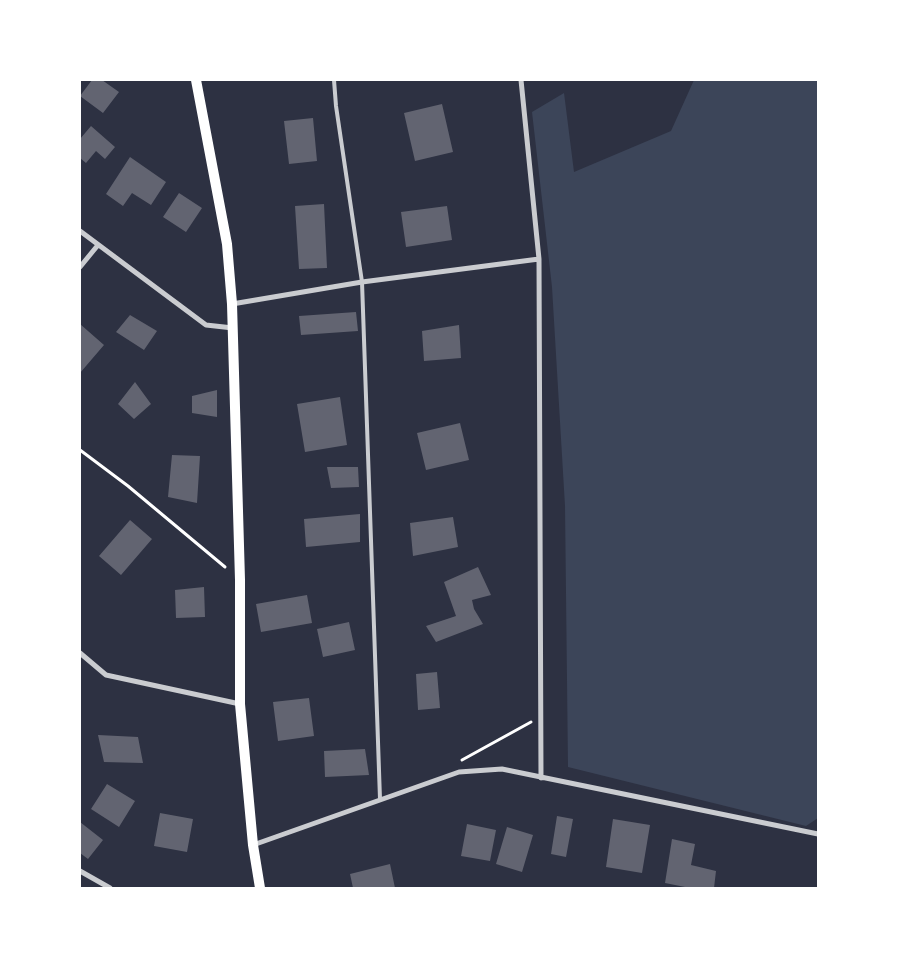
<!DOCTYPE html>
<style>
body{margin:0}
#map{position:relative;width:898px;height:968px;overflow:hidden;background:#2d3142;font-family:Ubuntu,sans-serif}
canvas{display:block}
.frame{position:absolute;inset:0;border:81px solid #fff;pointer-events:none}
</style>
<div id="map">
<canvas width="898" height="968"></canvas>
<div class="frame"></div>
</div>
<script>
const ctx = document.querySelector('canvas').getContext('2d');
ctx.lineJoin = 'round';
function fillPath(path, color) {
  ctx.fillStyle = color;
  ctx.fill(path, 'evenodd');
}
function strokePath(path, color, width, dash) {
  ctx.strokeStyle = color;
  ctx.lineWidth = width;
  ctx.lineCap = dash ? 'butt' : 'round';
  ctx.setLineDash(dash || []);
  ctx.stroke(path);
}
fillPath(new Path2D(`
 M694,80H818V818L806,826L568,767L565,506L552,287L532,112L564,93L574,172L671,131Z`), '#3c4559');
fillPath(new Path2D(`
 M92,80H102L119,92L103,113L80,96Z
 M442,104L453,152L415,161L404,113Z
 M313,118L317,161L289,164L284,121Z
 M91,126L115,147L105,159L96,151L86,163L80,158V139Z
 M130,157L166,182L151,205L132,193L123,206L106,194Z
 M179,193L202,208L186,232L163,217Z
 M324,204L327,268L299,269L295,206Z
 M447,206L452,240L406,247L401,212Z
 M356,312L358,331L301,335L299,316Z
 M130,315L157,331L144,350L116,332Z
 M80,324L104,345L80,373Z
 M459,325L461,358L424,361L422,331Z
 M135,382L151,404L134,419L118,404Z
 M217,390V417L192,413V396Z
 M340,397L347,445L305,452L297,404Z
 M460,423L469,460L426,470L417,433Z
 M172,455L200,456L197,503L168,497Z
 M327,467H358L359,487L331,488Z
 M360,514V542L306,547L304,519Z
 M453,517L458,547L413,556L410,523Z
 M130,520L152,539L121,575L99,556Z
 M478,567L491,595L472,600L474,609L483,624L436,642L426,626L456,616L444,582Z
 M204,587L205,617L176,618L175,590Z
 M307,595L312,623L261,632L256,604Z
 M349,622L355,650L323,657L317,629Z
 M437,672L440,708L418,710L416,674Z
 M309,698L314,736L278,741L273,702Z
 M98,735L138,737L143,763L104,762Z
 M365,749L369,775L325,777L324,751Z
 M107,784L135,801L119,827L91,809Z
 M160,813L193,819L187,852L154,846Z
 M557,816L573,819L566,857L551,854Z
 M613,819L650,825L642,873L606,867Z
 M80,822L103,840L88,859L80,853Z
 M467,824L496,830L490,861L461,856Z
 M507,827L533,835L522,872L496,864Z
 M672,839L695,844L691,865L716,871L714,888H690L665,883Z
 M390,864L395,888H353L350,874Z`), '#626471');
strokePath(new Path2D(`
 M80,450L128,486L225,567
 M462,760L531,722`), '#fff', 3);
strokePath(new Path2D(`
 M334,80L336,106L362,282L380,799`), '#caccd0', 4);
strokePath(new Path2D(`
 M521,80L539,259L541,778
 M80,231L206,325L233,328
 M80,267L98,245
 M232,304L362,282L539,259
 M80,653L106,675L240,704
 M253,845L459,772L502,769L818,834
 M80,871L110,888`), '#caccd0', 5);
strokePath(new Path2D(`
 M196,80L227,244L232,304L240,580V704L253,845L260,888`), '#fff', 10);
</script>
